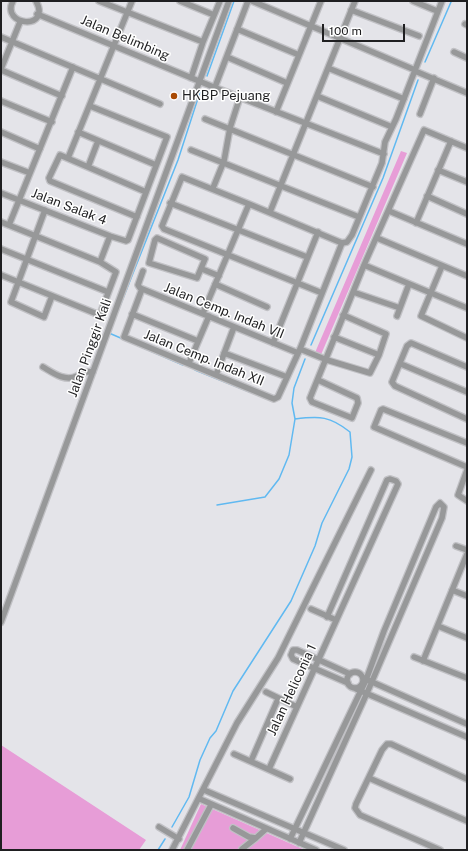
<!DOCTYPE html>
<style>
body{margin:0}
#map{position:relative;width:468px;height:851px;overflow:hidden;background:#e4e4e9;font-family:"Public Sans",sans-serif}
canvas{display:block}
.frame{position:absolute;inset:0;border:2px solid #1f1f21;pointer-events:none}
.scale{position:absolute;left:322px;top:24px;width:83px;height:18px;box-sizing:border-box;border:2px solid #1f1f21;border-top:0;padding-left:5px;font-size:12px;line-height:14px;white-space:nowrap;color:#1f1f21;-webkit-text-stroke:3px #fff;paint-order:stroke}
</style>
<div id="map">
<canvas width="468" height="851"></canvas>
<div class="frame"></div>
<div class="scale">100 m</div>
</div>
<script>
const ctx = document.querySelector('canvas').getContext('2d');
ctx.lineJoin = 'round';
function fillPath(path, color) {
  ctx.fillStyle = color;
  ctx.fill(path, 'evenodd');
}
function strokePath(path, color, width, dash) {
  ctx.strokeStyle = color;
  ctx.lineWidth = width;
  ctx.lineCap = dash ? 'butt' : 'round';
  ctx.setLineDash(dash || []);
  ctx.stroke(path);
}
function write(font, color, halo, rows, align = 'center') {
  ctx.font = font + ' "Public Sans",sans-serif';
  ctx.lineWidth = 3;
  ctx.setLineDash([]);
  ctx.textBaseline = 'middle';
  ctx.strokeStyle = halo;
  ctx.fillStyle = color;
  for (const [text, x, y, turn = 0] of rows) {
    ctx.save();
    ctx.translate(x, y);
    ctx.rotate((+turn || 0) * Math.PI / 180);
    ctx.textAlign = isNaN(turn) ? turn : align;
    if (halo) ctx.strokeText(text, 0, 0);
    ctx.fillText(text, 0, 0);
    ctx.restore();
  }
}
fillPath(new Path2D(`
 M401,151L407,153L320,357L314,355Z
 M1,745L146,840L139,850H1Z
 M201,804L305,850H180Z`), '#e79dd7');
strokePath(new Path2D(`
 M425,62L451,2
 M207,76L234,1
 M118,311L178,160L200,92
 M109,333L183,365
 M311,345L383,178L418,80
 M195,370L250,392
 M217,505L265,497L279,479L289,455L295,419L292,403L294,388L305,359
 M172,827L189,797L200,760L210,738L216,731L233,691L291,601L315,546L322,523L349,469L352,457L350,432C330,416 320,416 295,419
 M158,850L165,839`), '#60b9f1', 1.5);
const minor = new Path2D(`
 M13,1C0,26 52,31 36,1
 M99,1L203,42
 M180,1L214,15
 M252,1L415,70
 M413,1L437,11
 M351,10L419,36
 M37,14L211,86L384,154
 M465,24L467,25
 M237,29L299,55
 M1,37L160,104
 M454,52L467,58
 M227,57L287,83
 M328,68L404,99
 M1,69L20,22
 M1,70L62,96
 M415,71L467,93
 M191,78L203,42L220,1
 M215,87L248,1
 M317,96L392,127
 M1,101L52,122
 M276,112L321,1
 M420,114L434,78
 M205,119L373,187
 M1,132L40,149
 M78,132L156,165
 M191,150L359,217
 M68,158L132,1
 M1,162L30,173
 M88,167L98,141
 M438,170L467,182
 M213,188L224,161L230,128L240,97
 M1,193L110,236L126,241L128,240L167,137L90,106
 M427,196L467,214
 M170,203L307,257
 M249,204L182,177L162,226L164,229L322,293
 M45,210L11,302L44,317L52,296
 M389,211L467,244
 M270,212L355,1
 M137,217L50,181L49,178L60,155L146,192
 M1,222L100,262L116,272L101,312L97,314L1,275
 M416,223L451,141
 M9,225L73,67
 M157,238L205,259L197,278L149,263L155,240Z
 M377,238L467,276
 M1,249L108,292
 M100,262L110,236
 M364,265L467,308
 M442,266L421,316L467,338
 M202,269L219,276
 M143,271L138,285L140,288L298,353
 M215,284L267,307
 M142,289L124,337L274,399L278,397L300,349L342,243L347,242L352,235L382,163L385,142L396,119L442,1
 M353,292L400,308
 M203,313L249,204L342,243
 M132,314L198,341
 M397,316L409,284
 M334,337L379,355
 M273,343L318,232
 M300,349L327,360L370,373L379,355L386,334L343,315
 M224,353L287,377
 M189,363L209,316
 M401,364L467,392
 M43,367C53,373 65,382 77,376C83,373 86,371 93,372
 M467,367L411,343L407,346L392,382L395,386L467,419
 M216,375L234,327
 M318,380L357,398L358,403L352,418L312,402L310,398L364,265L424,130L467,148
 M467,443L383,409L381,410L374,427L467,467
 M467,470L458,495L467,501
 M456,546L467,550
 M452,590L467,596
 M311,609L336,620
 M1,622L229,1
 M438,626L467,638
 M414,657L467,678
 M423,661L467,554
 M347 680a8 8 0 1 1 16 0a8 8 0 1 1-16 0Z
 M363,678L467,724
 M348,683L293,659L291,655L293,650H297L350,674
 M354,688L467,737
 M266,692L297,707
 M234,754L290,779
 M251,761L278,699
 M269,769L398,484L396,481L390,479L387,480L327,617
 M369,778L467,821
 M204,790L344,850
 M200,799L316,850
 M159,827L179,839
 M233,828L249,837L256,838L266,829
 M290,839L366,680L384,631L436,507L440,503L444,507L442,518L367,693L299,843
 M242,849L256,838
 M172,850L237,723L278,658L371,470
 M187,850L211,805
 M440,850L360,815L355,808L356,804L382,750L387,744H391L467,779`);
strokePath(minor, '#c1c1c5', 8);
strokePath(minor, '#979899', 5.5);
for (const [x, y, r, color] of [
 [174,96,4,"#a94902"]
]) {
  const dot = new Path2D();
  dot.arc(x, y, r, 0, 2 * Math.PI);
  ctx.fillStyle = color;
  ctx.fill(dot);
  strokePath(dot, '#fff', 1.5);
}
write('13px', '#1f1f21', '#fff', [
 ["Jalan Belimbing",125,38,23],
 ["Jalan Salak 4",69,207,21],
 ["Jalan Cemp. Indah VII",224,311,22],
 ["Jalan Pinggir Kali",90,348,-70],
 ["Jalan Cemp. Indah XII",204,358,22],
 ["Jalan Heliconia 1",292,690,-65]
]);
write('13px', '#1f1f21', '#fff', [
 ["HKBP Pejuang",182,96]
], 'left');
</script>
